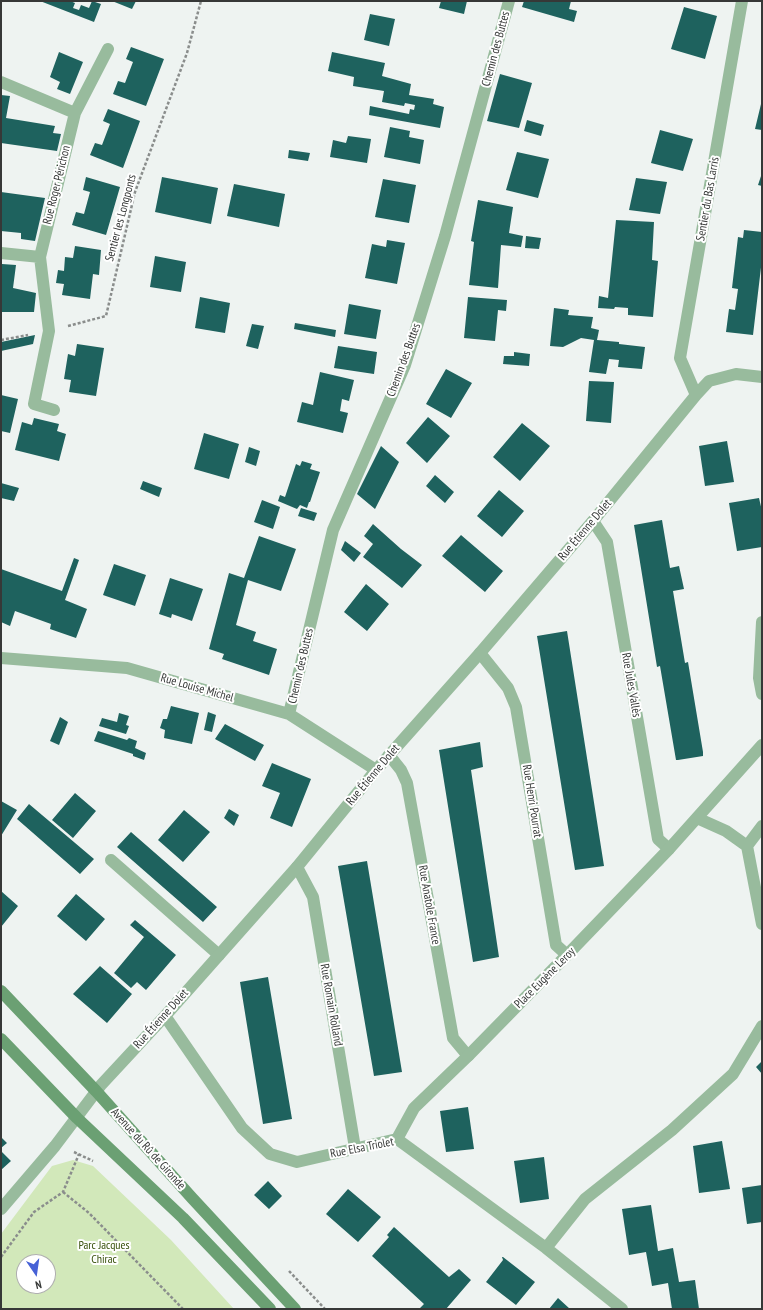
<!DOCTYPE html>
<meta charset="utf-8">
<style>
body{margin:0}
#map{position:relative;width:763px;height:1310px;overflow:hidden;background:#eef3f1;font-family:"PT Sans Narrow",sans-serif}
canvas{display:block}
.frame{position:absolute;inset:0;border:2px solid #363837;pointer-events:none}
.north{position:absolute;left:16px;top:1254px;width:40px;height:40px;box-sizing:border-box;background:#fff;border:1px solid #afafaf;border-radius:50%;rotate:167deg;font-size:11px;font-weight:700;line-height:16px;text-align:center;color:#363837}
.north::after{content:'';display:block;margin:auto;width:14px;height:18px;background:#4762d6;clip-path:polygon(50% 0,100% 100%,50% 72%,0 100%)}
</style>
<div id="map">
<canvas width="763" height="1310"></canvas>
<div class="frame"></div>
<div class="north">N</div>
</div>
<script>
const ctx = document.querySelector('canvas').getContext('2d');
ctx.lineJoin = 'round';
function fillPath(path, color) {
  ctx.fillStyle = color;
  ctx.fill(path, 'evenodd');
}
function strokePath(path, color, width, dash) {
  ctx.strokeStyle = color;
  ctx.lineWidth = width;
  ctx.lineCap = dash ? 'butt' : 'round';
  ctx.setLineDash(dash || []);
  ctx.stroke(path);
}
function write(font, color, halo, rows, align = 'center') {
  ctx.font = font + ' "PT Sans Narrow",sans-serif';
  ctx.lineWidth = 4;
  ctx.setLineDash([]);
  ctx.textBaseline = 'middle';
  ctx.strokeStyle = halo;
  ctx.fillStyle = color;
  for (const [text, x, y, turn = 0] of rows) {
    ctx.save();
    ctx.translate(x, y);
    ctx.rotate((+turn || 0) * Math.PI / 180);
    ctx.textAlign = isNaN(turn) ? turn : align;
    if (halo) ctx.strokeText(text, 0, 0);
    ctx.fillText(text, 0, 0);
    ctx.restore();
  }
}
fillPath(new Path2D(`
 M73,1160L93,1166L171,1240L234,1309H1V1234L52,1166ZM24,1262H48V1286H24Z`), '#d2e8ba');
fillPath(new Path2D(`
 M40,1H70L75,3L73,8L79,10L81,5L89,8L92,1L101,4L94,22Z
 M112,1H136L132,9Z
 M441,1H467L464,14L439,8Z
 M524,1H571L569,9L577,11L574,22L522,7Z
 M684,7L717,16L705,59L671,49Z
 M370,14L395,19L389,46L364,40Z
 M131,47L164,59L146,106L113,94L118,81L125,83L133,62L126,59Z
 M59,52L83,62L70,94L57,89L60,82L50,77Z
 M332,52L385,63L382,76L411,84L409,95L434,99L433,104L444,107L440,128L369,115L370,106L409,114L410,109L414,110L415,105L405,103L404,106L382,102L384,91L353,86L354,77L328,71Z
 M500,74L532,83L519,128L487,121Z
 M1,95L10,96L6,118L55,126L53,133L61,134L57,151L1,143Z
 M761,104H762V130L755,129Z
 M108,109L140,121L123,168L90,155L95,143L102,145L110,124L103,121Z
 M527,120L544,125L541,136L524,131Z
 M390,127L410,131L409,137L424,140L420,164L384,157Z
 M660,130L693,139L683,171L651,163Z
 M348,136L371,139L367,163L330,157L333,140L346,143Z
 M289,150L310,153L308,161L288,158Z
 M517,152L549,159L538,198L506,190Z
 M762,173V186L758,185Z
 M86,177L120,187L106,235L72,225L76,212L84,214L90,192L83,190Z
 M162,177L218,188L211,224L155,212Z
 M636,178L667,182L660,214L629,210Z
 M383,179L416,185L409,223L375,217Z
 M234,184L285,194L279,227L227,216Z
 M1,192L45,198L35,241L21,239V233L1,231Z
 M478,200L513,207L509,233L523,236L521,247L501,245L498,288L469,285L474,242L471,241Z
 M616,220L654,222L652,260L658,261L653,317L628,315V308L615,307L614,309L598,308L599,296L608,298Z
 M744,230L762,232V259L753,335L726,332L729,309L735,310L738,289L732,288L738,237L743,238Z
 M526,236L541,238L539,249L525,248Z
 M387,240L405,243L397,284L365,278L372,244L386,247Z
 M75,246L101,250L99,275L93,274L90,299L62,295L64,284L56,283L58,270L64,271L65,257L73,258Z
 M155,256L186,262L181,292L150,287Z
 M2,264L16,265L13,288L36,293L34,312H1Z
 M200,297L230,303L225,333L195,328Z
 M468,297L507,300L506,311L498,310L495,341L464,338Z
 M349,304L381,310L376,339L344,334Z
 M554,308L569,310L568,315L593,317L591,328L599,330L597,340L619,342V344L645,347L642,369L618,367L619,360L609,359L606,374L589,372L594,340L581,338L563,347L550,346Z
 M295,323L336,330L335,337L294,329Z
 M252,324L264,326L258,349L246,346Z
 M35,335L33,344L1,351V342Z
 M77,344L104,348L96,396L69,392L71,380L64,379L68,354L75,356Z
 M338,346L377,352L374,374L334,368Z
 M514,352L530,354L529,366L503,364L504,356H514Z
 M446,369L472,383L451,418L426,404Z
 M320,372L354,380L349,401L342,399L340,411L348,413L343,433L297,422L302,402L313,405Z
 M589,381L614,382L611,423L586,421Z
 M1,395L18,399L10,433L1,431Z
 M428,417L450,436L427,463L406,443Z
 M34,418L59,424L57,431L66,434L59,461L15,450L22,422L32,425Z
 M522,423L550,446L520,481L493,457Z
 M204,433L239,444L229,479L194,469Z
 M727,441L734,482L705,486L699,446Z
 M381,446L399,462L375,509L357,494Z
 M249,447L260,451L256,466L245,462Z
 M302,461L312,464L310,469L320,472L310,502H309L307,508L300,505L297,509L278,501L280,495L285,497L296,464L300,466Z
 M435,475L454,492L445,503L426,486Z
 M143,481L162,488L159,497L140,489Z
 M1,483L19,488L14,501L1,498Z
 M499,490L524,511L502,537L477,516Z
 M759,498L762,511V547L737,551L729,503Z
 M262,500L280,507L273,529L254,522Z
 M301,508L317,513L314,521L298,516Z
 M662,520L670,568L679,566L684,589L673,591L685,663L688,662L703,752V756L678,760H676L660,666L657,667L634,525Z
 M373,524L401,549L422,565L402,588L363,557L373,544L364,536Z
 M461,535L503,571L485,592L442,556Z
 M259,536L296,549L281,591L248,580L236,625L256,632L253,641L277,649L269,675L222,659L224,654L209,649L229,573L244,578Z
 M345,541L361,553L354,562L341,550Z
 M74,558L79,560L65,600L87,609L76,638L50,629L51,624L15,611L10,626L1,622V569L62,591Z
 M114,564L146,575L135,606L103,595Z
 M170,578L203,589L192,621L172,614L171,618L159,614Z
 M366,584L389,604L367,631L344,612Z
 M567,631L604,866L575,870L537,636Z
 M171,706L199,713L192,744L164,738L165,730L160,728L163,719H167Z
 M208,712L216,715L212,732L204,730Z
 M119,713L129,716L126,725L129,726L126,734L99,726L102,718L117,722Z
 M60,717L68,722L59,745L50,741Z
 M225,724L264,745L255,761L215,739Z
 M98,731L127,740L129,738L137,741L135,748L146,753L144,760L133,756V754L94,741Z
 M480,742L483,767L471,770L499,957L473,962L439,750Z
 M272,763L311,779L292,827L270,818L280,793L262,786Z
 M75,793L96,811L73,838L52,820Z
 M1,801L17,810L1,836Z
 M29,804L94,859L80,874L17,819Z
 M229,809L239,815L234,826L224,818Z
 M184,810L210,832L183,862L158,840Z
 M131,832L217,907L203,922L117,847Z
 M367,861L402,1072L374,1076L338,866Z
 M1,891L18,906L1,927Z
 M76,894L105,919L86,941L57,916Z
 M135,920L176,955L146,990L137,982L131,988L114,973L144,937L130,925Z
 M100,966L132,994L107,1023L73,994Z
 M268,977L292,1119L263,1124L240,982Z
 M762,1061V1074L756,1067Z
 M468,1107L474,1149L446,1152L440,1111Z
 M1,1137L7,1143L1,1148Z
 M722,1141L730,1189L699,1193L693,1146Z
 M1,1151L11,1161L1,1170Z
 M544,1157L549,1199L520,1203L514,1161Z
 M268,1181L282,1196L269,1209L254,1195Z
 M762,1185V1222L747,1224L742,1188Z
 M348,1189L381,1217L358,1242L326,1214Z
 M651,1205L658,1251L673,1248L679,1282L695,1280L699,1309H672L668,1283L652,1286L646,1252L629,1255L622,1209Z
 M394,1227L449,1277L459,1269L471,1280L446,1309H419L424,1304L372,1256L389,1237L387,1235Z
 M502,1257H503L535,1282L516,1305L486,1282L503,1260Z
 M558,1298L570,1309H549Z`), '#1e625e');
strokePath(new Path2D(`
 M68,326L106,316L135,192L187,53L201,1
 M1,340L28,335
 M74,1152L93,1161
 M63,1192L89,1213L183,1309
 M1,1257L34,1212L63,1192L79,1154
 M289,1271L325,1309`), '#8a8d8c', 2.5, [3, 2]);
strokePath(new Path2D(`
 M593,521L607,542L658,839L669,849
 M480,653L508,688L516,707L556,945L567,955
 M389,755L401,770L407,783L453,1038L468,1056
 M111,860L219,955
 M297,867L313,897L355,1148`), '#98bb9d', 12);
strokePath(new Path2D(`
 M1,82L75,113
 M1,253L40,257
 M696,395L680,358L742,1
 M54,410L34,404L49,331L40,257L75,113L108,49
 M762,622L759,678L762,694
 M1,658L127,668L289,714L376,770
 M289,714L333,530L405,365L445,236L509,1
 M697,818L726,831L747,846L762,826
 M747,846L762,924
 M165,1016L242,1128L270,1154L297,1162L397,1139L546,1248L622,1309
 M397,1139L414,1108L468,1056L567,955L669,849L762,745
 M1,1209L55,1146L101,1085L165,1016L297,867L376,770L480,653L593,521L696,395L709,381L736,374L762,377
 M546,1248L585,1199L672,1130L733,1074L762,1026`), '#98bb9d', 12);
strokePath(new Path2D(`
 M1,991L96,1091L192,1198L295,1309
 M1,1039L77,1118L183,1218L270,1309`), '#6ba073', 12);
write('12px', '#363837', '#fff', [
 ["Chemin des Buttes",496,49,-75],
 ["Rue Roger Périchon",57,185,-76],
 ["Sentier du Bas Larris",708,199,-80],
 ["Sentier les Longponts",121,218,-75],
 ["Chemin des Buttes",404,360,-70],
 ["Rue Étienne Dolet",585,530,-50],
 ["Chemin des Buttes",301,666,-77],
 ["Rue Jules Vallès",631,685,80],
 ["Rue Louise Michel",197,688,16],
 ["Rue Étienne Dolet",373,775,-50],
 ["Rue Henri Pourrat",532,801,81],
 ["Rue Anatole France",429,905,80],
 ["Place Eugène Leroy",545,978,-45],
 ["Rue Romain Rolland",331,1005,80],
 ["Rue Étienne Dolet",161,1019,-48],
 ["Rue Elsa Triolet",362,1148,-11],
 ["Avenue du Rû de Gironde",148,1149,48]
]);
write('12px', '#37500a', '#fff', [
 ["Parc Jacques",104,1246],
 ["Chirac",104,1260]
]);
</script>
